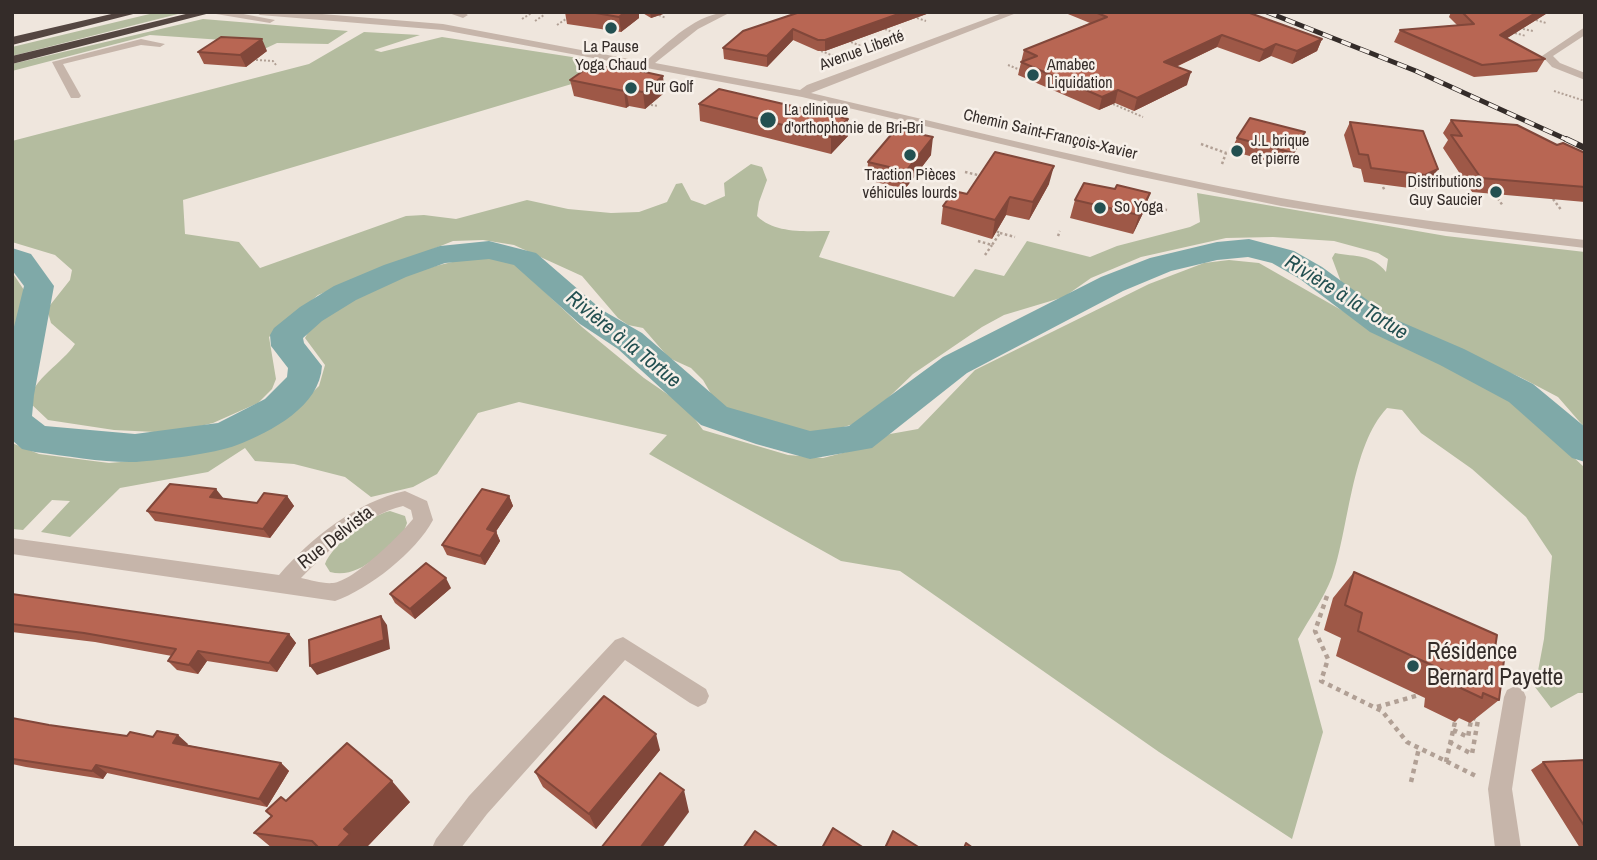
<!DOCTYPE html>
<meta charset="utf-8">
<style>
body{margin:0}
#map{position:relative;width:1597px;height:860px;overflow:hidden;background:#efe6dd;font-family:"Archivo Narrow",sans-serif}
canvas{display:block}
.frame{position:absolute;inset:0;border:14px solid #342c29;pointer-events:none}
</style>
<div id="map">
<canvas width="1597" height="860"></canvas>
<div class="frame"></div>
</div>
<script>
const ctx = document.querySelector('canvas').getContext('2d');
ctx.lineJoin = 'round';
function fillPath(path, color) {
  ctx.fillStyle = color;
  ctx.fill(path, 'evenodd');
}
function strokePath(path, color, width, dash) {
  ctx.strokeStyle = color;
  ctx.lineWidth = width;
  ctx.lineCap = dash ? 'butt' : 'round';
  ctx.setLineDash(dash || []);
  ctx.stroke(path);
}
function write(font, color, halo, rows, align = 'center') {
  ctx.font = font + ' "Archivo Narrow",sans-serif';
  ctx.lineWidth = 5;
  ctx.setLineDash([]);
  ctx.textBaseline = 'middle';
  ctx.strokeStyle = halo;
  ctx.fillStyle = color;
  for (const [text, x, y, turn = 0] of rows) {
    ctx.save();
    ctx.translate(x, y);
    ctx.rotate((+turn || 0) * Math.PI / 180);
    ctx.textAlign = isNaN(turn) ? turn : align;
    if (halo) ctx.strokeText(text, 0, 0);
    ctx.fillText(text, 0, 0);
    ctx.restore();
  }
}
fillPath(new Path2D(`
 M158,12H186L12,56V47Z
 M203,19L348,31L328,44L277,43L260,51L237,41L150,35L12,71V64Z
 M364,32L420,35L374,50L381,52L442,37L585,59L589,72L575,83L183,200L185,234L239,242L260,268L406,216L424,215L456,219L527,200L568,209L611,213L639,212L667,202L676,184L682,183L691,200L705,205L725,196L724,183L751,164L762,167L767,180L759,202L757,216C775,234 806,231 830,231L819,257L954,297L975,269L1004,276L1027,241L1090,257L1117,246L1190,227L1200,222L1197,193L1446,236L1585,252V428L1558,397L1520,377L1428,339L1367,302L1341,282L1332,258L1335,253C1356,257 1372,254 1386,272L1388,259L1378,253L1334,241L1273,237L1226,238L1141,257L1091,278L1064,297L1004,315L982,327L913,374L864,421L830,431H799L766,425L732,414L714,399L703,380L691,368L669,358L643,328L628,325L618,318L582,276L514,245L483,240L453,241L318,295L269,337L276,379L272,389L258,403L213,423L188,429L155,432L114,430L48,420L29,402C32,379 63,363 75,344L51,323L47,309L70,280L72,270L55,255L12,242V141L309,64Z
 M483,257L512,261L582,327L644,378L686,407L703,430L788,455L823,458L854,450L890,434L918,429L975,370L1149,284L1204,263L1229,260L1259,263L1371,327L1505,393L1585,468V693H1578L1551,708L1535,687L1544,639L1552,556L1526,517L1472,469L1421,433L1402,410L1387,408C1351,446 1349,529 1332,577C1324,598 1309,619 1298,639L1323,732L1292,839L1159,752L900,571L841,561L649,454L667,435L519,402L478,413L437,474L413,487L371,497L345,477L294,464L255,461L245,448L208,472L120,488L70,537L41,532L70,501L52,500L23,530L12,529V443L39,454L109,463L145,460L221,442L269,427L295,409L319,386L325,365L305,338C309,331 314,322 321,316C357,288 438,261 483,257Z
 M12,272L26,293L18,333L12,341Z
 M390,511L405,516L407,523L404,531C385,550 359,580 330,572L325,564C332,545 370,515 390,511Z`), '#b4bc9f');
fillPath(new Path2D(`
 M1249,239L1294,251L1322,267L1392,318L1464,349L1533,384L1585,427V462L1572,458L1509,402L1440,365L1370,332L1300,279L1272,263L1248,257L1217,260L1171,271L1123,291L967,373L872,448L810,459L756,444L701,425L618,349L580,324L514,265L489,259L445,263L406,277L356,300L322,321L303,338L304,343L322,366C320,406 271,432 237,445C213,454 162,460 136,462C104,463 68,456 35,452L22,449L12,440V335L24,286L12,270V248L31,254L54,286L34,395L32,416L45,426L135,434L218,423L265,399L287,377L288,368L271,346L270,335L274,328L300,307L334,286L384,265L440,246L489,241L536,253L602,310L642,333L727,407L810,431L849,426L943,357L1101,277L1150,258L1217,242Z`), '#7fa9a8');
strokePath(new Path2D(`
 M659,15L666,18
 M917,18L926,21
 M522,19L533,12
 M1536,20L1546,23
 M535,21L544,15
 M557,25L566,19
 M885,29L906,38
 M1523,29L1533,31
 M1515,33L1526,36
 M851,42L861,46
 M821,51L834,56
 M256,60L273,61L276,65
 M1008,65L1023,71
 M1554,91L1585,101
 M1113,104L1143,117
 M651,105L658,106`), '#b1a095', 2, [2, 2]);
strokePath(new Path2D(`
 M1201,144L1226,153
 M1222,164L1226,153L1231,152
 M965,172L982,176
 M1383,187L1385,191
 M1495,194L1503,206
 M1553,199L1562,211
 M1143,208L1144,205L1167,210
 M1000,233L1015,237
 M1058,236L1060,231
 M978,241L992,245L1000,233L996,231
 M985,255L992,245`), '#b1a095', 2.5, [2.5, 2.5]);
strokePath(new Path2D(`
 M1327,596L1315,631L1328,659L1321,681L1382,711L1407,742L1478,777
 M1377,707L1419,695
 M1453,730L1468,737L1471,720
 M1449,742L1472,754L1478,720L1474,718
 M1446,762L1455,722
 M1411,782L1419,748`), '#b1a095', 4.5, [4.5, 4.5]);
fillPath(new Path2D(`
 M204,12H233L275,20L270,23Z
 M255,12H298L443,24L645,62C669,42 697,12 731,12L698,29L655,63L800,90L807,85L1005,12H1019L811,93C967,129 1123,169 1281,198C1381,216 1483,228 1585,240V248L1434,230L1281,206L1128,174L802,97L443,30L260,15Z
 M446,12H463L468,15L463,18Z
 M1585,27V35L1553,56L1560,63L1585,73V80L1552,67L1542,56Z
 M141,39L165,44L160,47L141,45L63,64L81,96L79,98H71L52,62Z
 M405,491L427,501L433,520C416,552 369,589 335,601L12,554V538L279,575C311,538 356,502 405,491ZM403,506L411,510L413,519C400,535 354,581 333,583C323,584 311,580 301,578C328,551 364,515 403,506Z
 M623,637L706,689L709,696L706,703L698,707L690,703L625,660L487,814L461,848H432L436,839L469,796L615,640Z
 M1515,686L1523,690L1526,697L1512,789L1521,848H1495L1488,789L1504,697L1507,690Z`), '#c6b5aa');
fillPath(new Path2D(`
 M120,12H141L12,45V37Z
 M194,12H214L12,64V56Z`), '#544641');
const railFar1 = new Path2D(`
 M1267,12L1416,71L1570,141`);
const rail = new Path2D(`
 M1566,139L1585,148`);
strokePath(railFar1, '#342c29', 5);
strokePath(rail, '#342c29', 6);
strokePath(railFar1, '#f7f0e9', 3.5, [10]);
strokePath(rail, '#f7f0e9', 4.5, [12]);
fillPath(new Path2D(`
 M565,12H639V18L621,32L567,24Z
 M641,12H669L651,18Z
 M932,12L825,51H818L793,40L767,67L724,59L723,48L743,31Z
 M1063,12H1247L1322,39L1317,51L1292,64L1271,56L1259,62L1217,47L1176,67L1187,85L1134,111L1115,103L1099,110L1018,75L1024,50L1090,23Z
 M1451,12H1549L1507,38L1545,59L1537,72L1474,77L1394,42L1400,30L1457,25L1449,17Z
 M267,51L246,67L204,64L198,52Z
 M663,76L664,93L645,109L629,106L626,108L574,96L570,80Z
 M699,104L848,119V136L831,154L700,121Z
 M1451,120L1557,145L1585,153V202L1472,192L1443,148L1448,140L1443,133Z
 M1350,122L1423,131L1430,182L1417,189L1364,182L1361,169L1353,167L1344,135Z
 M1305,132L1287,166L1231,151L1237,138Z
 M931,155L905,189L867,180L868,162Z
 M1049,184L1029,220L1006,215L992,239L941,224L943,206L967,194Z
 M1075,200L1144,211L1133,234L1070,218Z
 M287,496L294,506L270,538L155,521L147,511L223,499L257,503Z
 M509,496L513,506L496,531L500,541L485,565L447,555L442,545Z
 M1354,572L1495,648L1499,700L1470,723L1459,718L1455,722L1424,707L1425,698L1336,656L1341,638L1324,630L1333,598Z
 M451,588L415,619L395,603L390,594Z
 M12,594L289,634L296,643L277,672L207,661L198,674L177,670L168,661L172,656L95,642L12,632Z
 M12,718L49,725L188,744L187,745L281,763L289,771L267,807L107,773L103,779L26,767L12,764Z
 M660,750L596,829L543,787L535,772Z
 M1585,760V848H1580L1531,770L1543,762Z
 M286,801L410,802L366,848H272L254,833Z`), '#9e5847');
fillPath(new Path2D(`
 M625,12H639V18L621,32L619,17Z
 M650,12H669L651,18Z
 M904,12H932L825,51V40Z
 M1537,12H1549L1493,47L1500,35Z
 M793,29V40L767,67V56Z
 M1222,35L1217,47L1160,74L1164,62Z
 M262,39L267,51L246,67L240,55Z
 M1322,39L1317,51L1292,64L1297,51Z
 M1276,44L1271,56L1259,62L1264,50Z
 M1191,72L1187,85L1134,111L1137,98Z
 M663,76L664,93L645,109L643,92Z
 M626,89L629,106L626,108L624,91Z
 M1118,90L1115,103L1099,110L1102,97Z
 M848,119V136L831,154V137Z
 M1305,132L1299,145L1287,166L1293,153Z
 M933,137L931,155L905,189L906,171Z
 M1054,166L1049,184L1029,220L1033,202Z
 M1438,169L1430,182L1417,189L1425,175Z
 M1150,193L1144,211L1133,234L1139,215Z
 M1010,197L1006,215L992,239L995,220Z
 M216,489L224,499L210,497Z
 M287,496L294,506L270,538L263,529Z
 M509,496L513,506L491,539L487,529Z
 M496,532L500,541L485,565L480,556Z
 M446,578L451,588L415,619L410,609Z
 M381,616L387,625L390,649L317,675L310,666Z
 M289,634L296,643L277,672L269,663Z
 M198,651L207,661L198,674L189,665Z
 M656,734L660,750L596,829L589,814Z
 M178,735L188,744L182,751L173,743Z
 M281,763L289,771L267,807L259,799Z
 M96,765L107,773L103,779L92,771Z
 M392,781L410,802L366,848H337L344,829Z
 M684,790L689,812L662,848H640Z`), '#81473a');
const building = new Path2D(`
 M590,12H625L619,17Z
 M800,12H904L825,40H818L793,29L767,56L723,48L743,31Z
 M1095,12H1247L1322,39L1297,51L1276,44L1264,50L1222,35L1164,62L1191,72L1137,98L1118,90L1102,97L1021,62L1037,56L1024,50L1107,17Z
 M1462,12H1537L1500,35L1545,59L1482,65L1400,30L1474,24Z
 M221,37L262,39L240,55L198,52Z
 M590,66L601,68L617,66L663,76L643,92L626,89L624,91L570,80Z
 M719,89L848,119L831,137L699,104Z
 M1250,118L1305,132L1293,153L1237,138Z
 M1451,120L1517,125L1557,145L1563,143L1585,153V187L1481,178L1451,135L1462,136Z
 M1350,122L1423,131L1438,169L1425,175L1371,168L1368,155L1359,154Z
 M896,129L933,137L906,171L868,162Z
 M995,152L1054,166L1033,202L1010,197L995,220L943,206L954,191L967,194Z
 M1084,183L1115,189L1117,185L1150,193L1139,215L1075,200Z
 M170,484L216,489L210,497L257,503L264,493L287,496L263,529L147,511Z
 M482,489L509,496L487,529L496,532L480,556L442,545Z
 M426,563L446,578L410,609L390,594Z
 M1354,572L1497,635L1495,648L1505,652L1499,700L1483,693L1482,698L1450,683L1451,674L1358,631L1362,613L1345,605Z
 M12,594L289,634L269,663L198,651L189,665L168,661L176,649L84,633L12,624Z
 M381,616L384,640L310,666L309,640Z
 M604,696L656,734L589,814L535,772Z
 M12,718L49,725L127,736L130,732L153,737L157,731L178,735L173,743L281,763L259,799L96,765L92,771L13,759H12Z
 M347,743L392,781L344,829L350,834L337,848H319L312,841L254,833L272,816L266,811L281,797L286,801Z
 M1585,760V827L1543,762Z
 M660,773L684,790L640,848H601Z
 M833,828L864,848H822Z
 M755,831L779,848H743Z
 M893,831L920,848H885Z
 M966,843L973,848H964Z`);
fillPath(building, '#b86653');
strokePath(building, '#81473a', 2);
for (const [x, y, r, color] of [
 [611,28,7,"#235051"],
 [1033,75,7,"#235051"],
 [631,88,7,"#235051"],
 [768,120,9,"#235051"],
 [1237,151,7,"#235051"],
 [910,155,7,"#235051"],
 [1496,192,7,"#235051"],
 [1100,208,7,"#235051"],
 [1413,666,7,"#235051"]
]) {
  const dot = new Path2D();
  dot.arc(x, y, r, 0, 2 * Math.PI);
  ctx.fillStyle = color;
  ctx.fill(dot);
  strokePath(dot, '#f7f0e9', 2.5);
}
write('16px', '#342c29', '#f7f0e9', [
 ["La Pause",611,48,"center"],
 ["Yoga Chaud",611,66,"center"],
 ["Amabec",1047,66],
 ["Liquidation",1047,84],
 ["Pur Golf",645,88],
 ["La clinique",784,111],
 ["d'orthophonie de Bri-Bri",784,129],
 ["J.L brique",1251,142],
 ["et pierre",1251,160],
 ["Traction Pièces",910,176,"center"],
 ["véhicules lourds",910,194,"center"],
 ["Distributions",1482,183,"right"],
 ["Guy Saucier",1482,201,"right"],
 ["So Yoga",1114,208]
], 'left');
write('16px', '#342c29', '#f7f0e9', [
 ["Avenue Liberté",862,51,-20],
 ["Chemin Saint-François-Xavier",1050,135,13]
]);
write('19px', '#342c29', '#f7f0e9', [
 ["Rue Delvista",336,538,-38]
]);
write('italic 21px', '#235051', '#f7f0e9', [
 ["Rivière à la Tortue",1346,298,32],
 ["Rivière à la Tortue",623,340,39]
]);
write('23px', '#342c29', '#f7f0e9', [
 ["Résidence",1427,653],
 ["Bernard Payette",1427,679]
], 'left');
</script>
